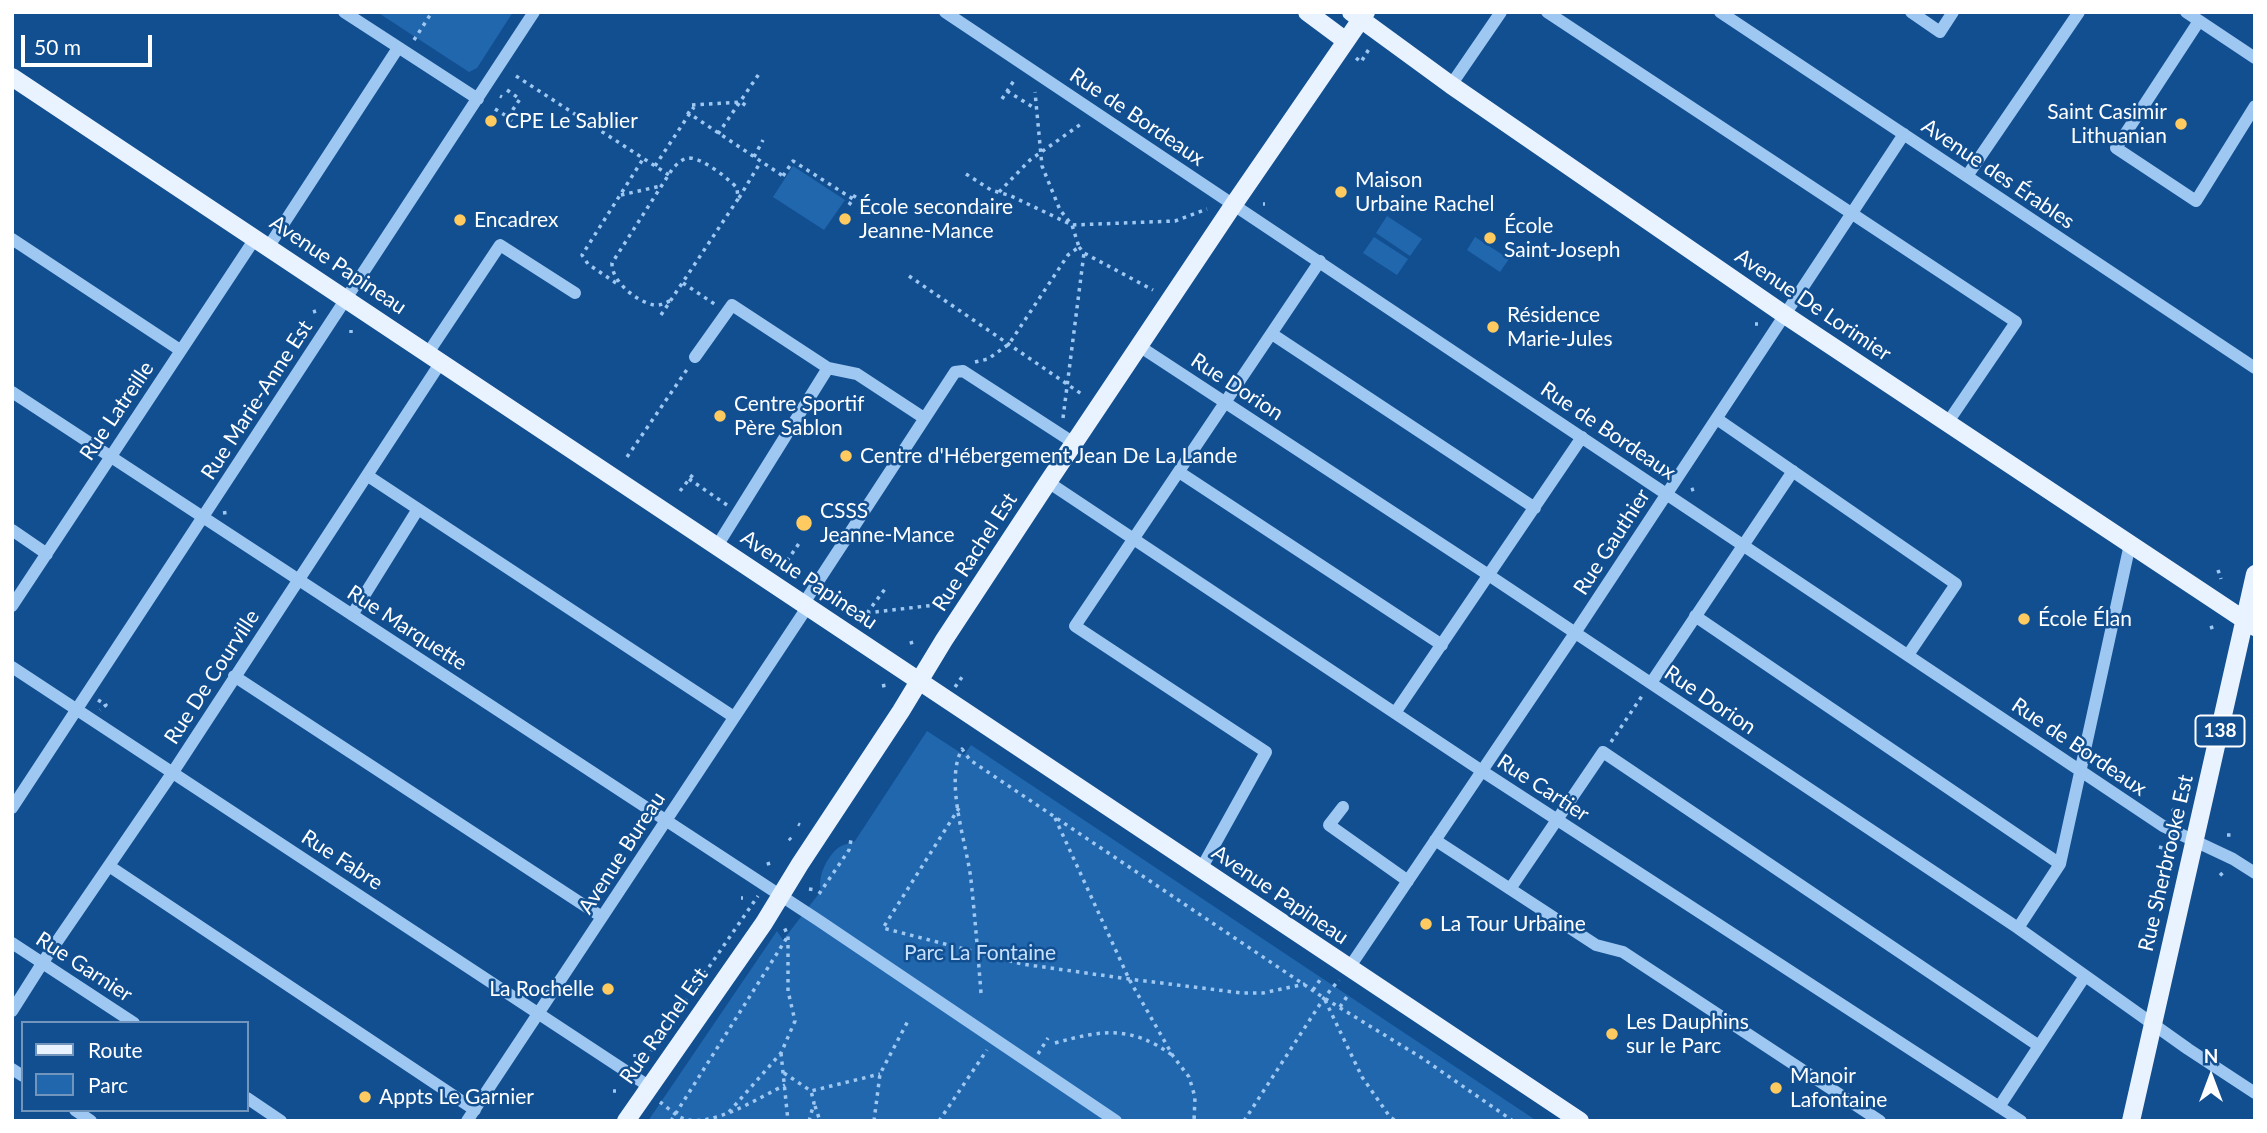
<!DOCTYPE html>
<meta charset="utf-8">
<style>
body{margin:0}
#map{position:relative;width:2267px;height:1133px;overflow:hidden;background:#124f91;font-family:Lato,sans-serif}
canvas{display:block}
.frame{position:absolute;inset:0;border:14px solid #fff;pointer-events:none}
.legend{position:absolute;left:21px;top:1021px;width:228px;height:91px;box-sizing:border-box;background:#124f91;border:2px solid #7195bd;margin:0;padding:9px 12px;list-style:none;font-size:21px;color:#fff}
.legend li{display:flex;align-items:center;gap:14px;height:35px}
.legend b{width:35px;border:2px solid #7195bd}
.north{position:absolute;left:2176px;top:1042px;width:70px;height:70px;-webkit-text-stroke:5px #124f91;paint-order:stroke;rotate:0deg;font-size:19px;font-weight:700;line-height:28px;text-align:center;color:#fff}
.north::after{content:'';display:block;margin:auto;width:24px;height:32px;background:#fff;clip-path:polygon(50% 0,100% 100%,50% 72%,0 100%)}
.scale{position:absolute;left:21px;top:35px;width:131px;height:32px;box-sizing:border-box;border:4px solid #fff;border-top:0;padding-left:9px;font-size:21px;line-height:24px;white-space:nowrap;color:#fff;-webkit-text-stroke:5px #124f91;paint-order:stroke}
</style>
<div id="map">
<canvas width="2267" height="1133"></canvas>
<div class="frame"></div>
<ul class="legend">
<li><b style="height:9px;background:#e9f3ff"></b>Route</li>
<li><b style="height:19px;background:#2167ae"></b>Parc</li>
</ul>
<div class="north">N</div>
<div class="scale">50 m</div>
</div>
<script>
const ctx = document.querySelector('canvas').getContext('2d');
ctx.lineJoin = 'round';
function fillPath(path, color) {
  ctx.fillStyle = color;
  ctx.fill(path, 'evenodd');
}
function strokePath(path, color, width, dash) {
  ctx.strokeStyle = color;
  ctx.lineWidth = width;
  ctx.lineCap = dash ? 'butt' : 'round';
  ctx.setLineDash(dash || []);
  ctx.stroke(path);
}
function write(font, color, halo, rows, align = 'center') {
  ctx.font = font + ' Lato,sans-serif';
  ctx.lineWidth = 5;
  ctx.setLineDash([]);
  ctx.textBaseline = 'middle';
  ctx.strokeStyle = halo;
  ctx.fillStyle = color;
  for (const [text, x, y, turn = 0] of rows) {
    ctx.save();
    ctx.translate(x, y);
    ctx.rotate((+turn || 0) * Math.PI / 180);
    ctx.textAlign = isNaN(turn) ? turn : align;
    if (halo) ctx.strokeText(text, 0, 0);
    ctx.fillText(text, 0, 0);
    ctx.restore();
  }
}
fillPath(new Path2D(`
 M377,12H513L477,68L469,72Z
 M793,166L845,200L824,230L773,197Z
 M1387,216L1422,239L1410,256L1376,233Z
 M1374,237L1408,259L1397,275L1363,253Z
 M1475,237L1509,259L1500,272L1467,250Z
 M927,731L964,755L971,745L1537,1121H648L777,931L783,940L821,891C817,877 827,857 838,848C843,844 850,844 855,841Z`), '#2167ae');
strokePath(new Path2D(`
 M414,40L432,12
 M1356,58L1361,62L1369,49
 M516,76L669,175
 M507,90L520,99L508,117L512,121
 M1007,91L1036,109
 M500,96L502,97
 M1002,99L1015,79
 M692,105L741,102L749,108
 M495,109L508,117
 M687,112L786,178
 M484,119L487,121
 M718,134L761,71
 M754,157L763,140
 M655,166L694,107
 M966,174L991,190L1011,196L1072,225L1175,221L1207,209
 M783,176L793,161L853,199
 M999,192L1030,160L1081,124
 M621,195L661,186
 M739,198L760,163
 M1263,204H1265
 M849,205L856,194
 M1079,247L1084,253L1153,290
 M909,276L1083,395
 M616,283L588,264L582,255L643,159
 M683,283L716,305
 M1784,285L1785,278
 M370,289L378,291
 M313,312L316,311
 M661,315L738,199L737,188C728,178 700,156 687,158C681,160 677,164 673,168L612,263C611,281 637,302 654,305C660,306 664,303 670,301
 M1755,324H1758
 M351,330V333
 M975,362L988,359L1009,344L1068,255L1079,247L1072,225L1060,210L1042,166L1035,92
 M1063,418L1084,253
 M627,457L688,368
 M1657,467L1659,469
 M689,479L727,505
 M1691,490L1694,489
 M680,491L694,473
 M223,513L231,512
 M787,561L800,542
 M2218,570L2221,579
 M867,613L935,605L940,608
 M867,613L885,589
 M2210,628L2216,626
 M911,641L912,645
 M882,686L887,685
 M955,687L962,677
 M98,700L106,705L100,710
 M1611,742L1644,693
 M959,808L883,928L1022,964L1129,979L1242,993H1263L1305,984
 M2172,809L2175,812
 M1055,818L1129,979L1173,1056L1189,1077L1195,1097L1194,1121
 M798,824L800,825
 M2227,835H2233
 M789,838L791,840
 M2159,847L2167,849
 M768,862L769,866
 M2220,873L2225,878
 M809,889L816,890
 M819,894L849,850L851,840
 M741,898H743
 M1346,936V930
 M1313,990L1322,977
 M981,993C978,955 975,918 971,880C967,844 944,782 962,749L970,760L1324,998L1422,1058L1513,1121
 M1325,1000L1362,1077L1390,1117L1396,1121
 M1340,1007L1348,995
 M670,1013L672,1015
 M661,1028L662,1029
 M1055,1043C1102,1030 1130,1025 1172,1055
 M651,1051L758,896
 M781,1053L788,1121
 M1038,1054L1048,1038
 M635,1057V1054
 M784,1073L811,1091L880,1074
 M613,1091H616
 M660,1102C667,1107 675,1115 682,1118C709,1130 760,1097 785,1085
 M815,1106L820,1121
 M729,1112L781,1053L795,1021L788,991V936L784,927
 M671,1121L788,936
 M809,1121L814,1103L811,1091
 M874,1121L880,1074L909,1019
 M939,1121L987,1050
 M1244,1121L1324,998L1339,980`), '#9ec8f2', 3.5, [3.5, 5]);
strokePath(new Path2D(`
 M344,12L478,99
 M945,12L2163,826L2233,859L2255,873
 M1547,12L2016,322L1948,422
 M1720,12L2255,368
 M1911,12L1940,32L1953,12
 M2186,12L2255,58
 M2199,21L2116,148L2196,201L2255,106
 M1451,85L1501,12
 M1967,176L2079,12
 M12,239L180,350
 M269,246L398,48
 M1272,334L1535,508
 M1139,346L1490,576L2018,928L2188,1049L2255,1093
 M428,353L500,245L575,293
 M695,357L732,305L828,368L717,546
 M828,368L857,374L924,418
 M12,392L818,920L1116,1121
 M1717,419L1956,584L1908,655
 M1179,472L1442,645
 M368,476L734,717
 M1048,482L1482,771L2021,1121
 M12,530L47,554
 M804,603L955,372L963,371L1074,443
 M12,606L256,237
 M352,615L418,509
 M1695,616L2060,864
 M12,667L650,1087
 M234,676L602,917
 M1651,683L1793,471
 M1395,713L1582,437
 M1343,807L1329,825L1408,881
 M12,808L534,12
 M1435,840L1596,945L1623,952L1880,1121
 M109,866L475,1110
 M1201,869L1266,752L1075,626L1320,261
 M1510,889L1603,752L2039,1046
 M2018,928L2060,864L2130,544
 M12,943L134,1023
 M1349,968L1575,633L1904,134
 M12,1011L43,962L173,772L441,362
 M12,1069L23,1076
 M247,1098L281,1121
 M1999,1107L2085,976
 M75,1110L91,1121
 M467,1121L808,606`), '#9ec8f2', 12);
strokePath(new Path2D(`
 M1307,12L1346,41
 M1351,12L1451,85L1785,315L2255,627
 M12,77L1580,1121
 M626,1121L764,923L800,864L901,711L944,640L1048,482L1234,204L1366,12
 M2131,1121L2255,574`), '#e9f3ff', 18);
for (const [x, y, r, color] of [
 [491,121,7,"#ffca5f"],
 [2181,124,7,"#ffca5f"],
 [1341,192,7,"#ffca5f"],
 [845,219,7,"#ffca5f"],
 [460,220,7,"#ffca5f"],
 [1490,238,7,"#ffca5f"],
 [1493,327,7,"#ffca5f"],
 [720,416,7,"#ffca5f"],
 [846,456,7,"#ffca5f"],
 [804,523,9,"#ffca5f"],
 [2024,619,7,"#ffca5f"],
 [1426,924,7,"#ffca5f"],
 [608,989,7,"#ffca5f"],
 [1612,1034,7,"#ffca5f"],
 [1776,1088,7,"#ffca5f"],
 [365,1097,7,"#ffca5f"]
]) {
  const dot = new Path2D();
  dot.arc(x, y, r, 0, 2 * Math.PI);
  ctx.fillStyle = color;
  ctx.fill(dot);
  strokePath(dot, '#124f91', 2.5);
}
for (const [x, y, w] of [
 [2220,731,49]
]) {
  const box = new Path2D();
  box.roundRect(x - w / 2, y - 15.5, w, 31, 5);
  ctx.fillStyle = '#124f91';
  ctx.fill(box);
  strokePath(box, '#fff', 2);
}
write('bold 19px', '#fff', null, [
 ["138",2220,731]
]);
write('21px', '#fff', '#124f91', [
 ["Saint Casimir",2167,112,"right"],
 ["Lithuanian",2167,136,"right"],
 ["CPE Le Sablier",505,121],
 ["Maison",1355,180],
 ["Urbaine Rachel",1355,204],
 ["École secondaire",859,207],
 ["Jeanne-Mance",859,231],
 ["Encadrex",474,220],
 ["École",1504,226],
 ["Saint-Joseph",1504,250],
 ["Résidence",1507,315],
 ["Marie-Jules",1507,339],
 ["Centre Sportif",734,404],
 ["Père Sablon",734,428],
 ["Centre d'Hébergement Jean De La Lande",860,456],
 ["CSSS",820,511],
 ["Jeanne-Mance",820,535],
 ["École Élan",2038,619],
 ["La Tour Urbaine",1440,924],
 ["La Rochelle",594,989,"right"],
 ["Les Dauphins",1626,1022],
 ["sur le Parc",1626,1046],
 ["Manoir",1790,1076],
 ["Lafontaine",1790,1100],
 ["Appts Le Garnier",379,1097]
], 'left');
write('21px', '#fff', '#124f91', [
 ["Rue de Bordeaux",1137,117,34],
 ["Avenue des Érables",1998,174,34],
 ["Avenue Papineau",338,265,34],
 ["Avenue De Lorimier",1813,305,34],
 ["Rue Dorion",1237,387,33],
 ["Rue Marie-Anne Est",257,400,-57],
 ["Rue Latreille",117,411,-56],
 ["Rue de Bordeaux",1608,431,34],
 ["Rue Gauthier",1612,542,-57],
 ["Rue Rachel Est",975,552,-57],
 ["Avenue Papineau",809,580,34],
 ["Rue Marquette",407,628,33],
 ["Rue De Courville",212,677,-57],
 ["Rue Dorion",1710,700,34],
 ["Rue de Bordeaux",2079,747,34],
 ["Rue Cartier",1543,788,33],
 ["Avenue Bureau",622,853,-57],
 ["Rue Fabre",342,860,33],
 ["Rue Sherbrooke Est",2166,863,-77],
 ["Avenue Papineau",1280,895,34],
 ["Rue Garnier",84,967,33],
 ["Rue Rachel Est",664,1026,-55]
]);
write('21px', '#c6e1fd', '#124f91', [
 ["Parc La Fontaine",980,953]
]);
</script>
